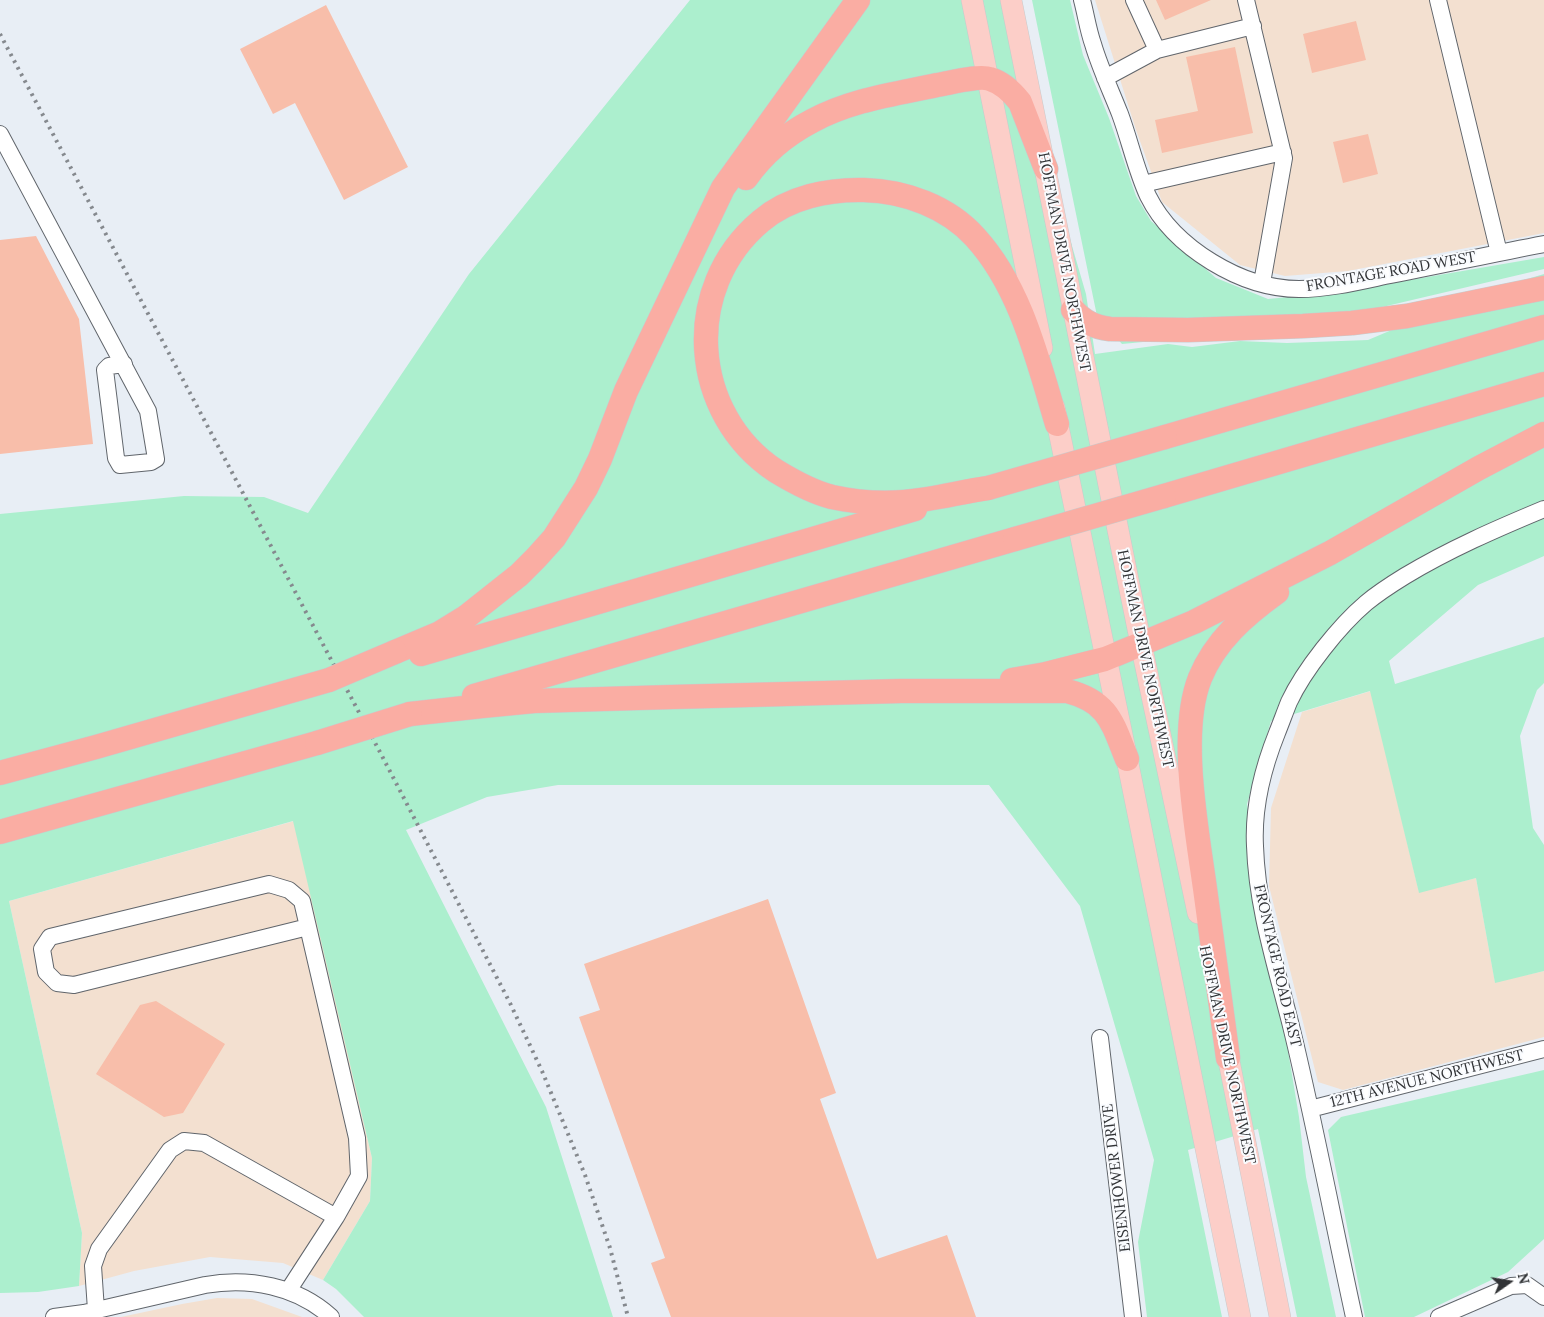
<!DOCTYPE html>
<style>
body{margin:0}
#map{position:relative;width:1544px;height:1317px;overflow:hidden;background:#e8eef5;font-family:Lora,serif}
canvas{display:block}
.north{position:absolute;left:1484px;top:1257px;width:50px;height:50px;-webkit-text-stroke:4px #f9fbfe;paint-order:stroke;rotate:77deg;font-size:14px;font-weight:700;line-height:20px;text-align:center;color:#313336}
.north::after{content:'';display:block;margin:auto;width:18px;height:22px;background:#313336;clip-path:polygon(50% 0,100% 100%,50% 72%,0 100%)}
</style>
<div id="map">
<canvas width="1544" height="1317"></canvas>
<div class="north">N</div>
</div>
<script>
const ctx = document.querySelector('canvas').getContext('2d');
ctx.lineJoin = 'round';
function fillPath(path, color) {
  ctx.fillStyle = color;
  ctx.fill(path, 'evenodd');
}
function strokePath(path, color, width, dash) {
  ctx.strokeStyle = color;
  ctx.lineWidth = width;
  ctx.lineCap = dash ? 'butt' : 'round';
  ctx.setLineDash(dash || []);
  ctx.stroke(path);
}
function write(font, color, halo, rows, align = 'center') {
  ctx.font = font + ' Lora,serif';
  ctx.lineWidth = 4;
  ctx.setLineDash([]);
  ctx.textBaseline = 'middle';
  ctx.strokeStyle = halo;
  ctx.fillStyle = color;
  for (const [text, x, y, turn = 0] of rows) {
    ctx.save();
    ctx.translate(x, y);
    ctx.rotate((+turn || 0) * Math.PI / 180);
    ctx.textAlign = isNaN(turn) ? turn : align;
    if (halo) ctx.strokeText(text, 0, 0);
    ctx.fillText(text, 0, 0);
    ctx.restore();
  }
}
fillPath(new Path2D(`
 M1095,0H1544V233L1348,271L1285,276L1240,265L1162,202L1136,130Z
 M1371,691L1419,892L1476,878L1495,982L1544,971V1037L1343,1090L1318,1082L1269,886L1271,808L1302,712Z
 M294,821L372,1158L370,1201L323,1280L283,1263L210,1257L134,1271L79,1286L82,1233L9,901Z
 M217,1298L252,1299L302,1317H121L182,1304Z`), '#f3e0d0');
fillPath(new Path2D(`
 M690,0H1021L1063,215L1086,294L1095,354L1168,344L1192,347L1240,341L1287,343L1368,340L1477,294L1544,274V556L1478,585L1389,661L1395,684L1544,637V683L1537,690L1520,736L1533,828L1544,845V971L1495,983L1476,878L1419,893L1370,691L1271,721L1247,804L1299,1117L1306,1177L1336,1317H1297L1258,1129L1188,1150L1222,1317H1147L1138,1242L1154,1160L1080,906L989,785H558L487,797L406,830L546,1107L613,1317H364L336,1289L323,1280L370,1201L372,1158L293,821L9,901L82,1233L79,1286L38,1292L0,1293V514L184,496L264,497L308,513L469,274Z
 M1032,0H1070L1083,55L1109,118L1136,196L1151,221L1216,278L1268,299L1340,292L1544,257V269L1344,316L1236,333L1122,344L1097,316Z
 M1544,1070V1239L1508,1272L1414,1317H1365L1328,1130L1341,1117Z`), '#acefce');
fillPath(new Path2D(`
 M1156,0H1211L1165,20Z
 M326,5L408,167L344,200L295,103L273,114L240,49Z
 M1356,21L1366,60L1312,73L1303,34Z
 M1235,47L1253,133L1162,153L1155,120L1198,111L1186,57Z
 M1368,134L1378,174L1343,183L1333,142Z
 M36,236L79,319L93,444L0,454V240Z
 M768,899L836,1093L820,1099L877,1259L947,1235L976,1317H671L651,1263L665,1258L579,1017L600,1010L584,964Z
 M156,1001L225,1044L183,1113L164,1117L96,1074L140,1005Z`), '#f8beaa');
const minor = new Path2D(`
 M1082,0C1086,15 1088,30 1093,44C1100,68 1111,91 1120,114C1130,141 1136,170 1148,196C1174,248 1242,289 1299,289C1328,289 1357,282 1385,276C1438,266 1491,254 1544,244
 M1134,0L1157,50
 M1246,0L1284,158L1262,283
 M1438,0L1499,253
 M1105,78L1157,50L1253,26
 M0,134L148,411L156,459L151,462L120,465L116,458L105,370L109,366L124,364
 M1143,184L1283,152
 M1100,1038L1133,1317
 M1310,1109L1544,1049
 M288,1291L336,1217L359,1176L357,1138L302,901L289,890L269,884L50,937L42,949L46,972L57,983L74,985L308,927
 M96,1310L93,1266L99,1249L170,1150L184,1141L204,1143L336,1217
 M54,1317L84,1313L205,1285C249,1277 297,1286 331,1317
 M1354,1317C1333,1221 1315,1125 1292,1030C1277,969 1257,909 1255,846C1253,808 1263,768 1277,733C1281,723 1285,712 1289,702C1304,670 1339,626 1366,603C1378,593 1392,584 1405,576C1450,549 1496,529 1544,509
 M1439,1317L1511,1286L1527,1285L1544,1297`);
const major = new Path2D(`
 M972,0L1042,348
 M1011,0L1141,644L1198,913
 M1054,407L1127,759L1240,1317
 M1225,1041L1280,1317`);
const highway = new Path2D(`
 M746,178C763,154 787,134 812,121C850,100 895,94 937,85C950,83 979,75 990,79C1003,83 1012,92 1020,102L1046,169
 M1073,310C1084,322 1094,327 1110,329L1188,330L1303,326L1352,323L1407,316L1544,288
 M1165,437L1544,327
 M988,488C960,492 932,500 904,502C881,504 855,502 832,497C812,492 794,482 776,471C690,414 681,288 761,221C789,197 829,189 864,190C905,191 948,207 975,237C1021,287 1038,361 1057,424
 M1164,496L1544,384
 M395,652L440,633L466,617L519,575L536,558L554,538L586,488L600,459L626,391L723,188L858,0
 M421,654L915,509
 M1012,680L1046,674L1105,659L1194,622L1330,553L1479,468L1544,434
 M474,696L1015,539
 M410,714L482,706L534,701L672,697L901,691H1067C1109,702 1112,722 1127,759
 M0,773L96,747L329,680
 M0,832L317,743
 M1228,1058C1220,1002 1213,945 1205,889C1197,830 1178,733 1200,678C1215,641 1245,615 1277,592`);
strokePath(minor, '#60656b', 18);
strokePath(major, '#c9cacb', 22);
strokePath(highway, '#c9cacb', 25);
strokePath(minor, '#fff', 16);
strokePath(major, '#fccec8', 21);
strokePath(highway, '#faada3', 24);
strokePath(new Path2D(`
 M0,34L381,754L510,1003L542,1071L585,1175L610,1248L628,1317`), '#85898e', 4, [2.5, 5]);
const highwayBridge = new Path2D(`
 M988,488L1165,437
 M1015,539L1164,496
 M329,680L395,652
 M317,743L410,714`);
strokePath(highwayBridge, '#c9cacb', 25, []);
strokePath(highwayBridge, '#faada3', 24);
write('15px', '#313336', '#f9fbfe', [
 ["HOFFMAN DRIVE NORTHWEST",1064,262,79],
 ["FRONTAGE ROAD WEST",1391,272,-10],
 ["HOFFMAN DRIVE NORTHWEST",1145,659,78],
 ["FRONTAGE ROAD EAST",1277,966,77],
 ["HOFFMAN DRIVE NORTHWEST",1227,1055,78],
 ["12TH AVENUE NORTHWEST",1427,1079,-14],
 ["EISENHOWER DRIVE",1117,1178,-97]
]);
</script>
